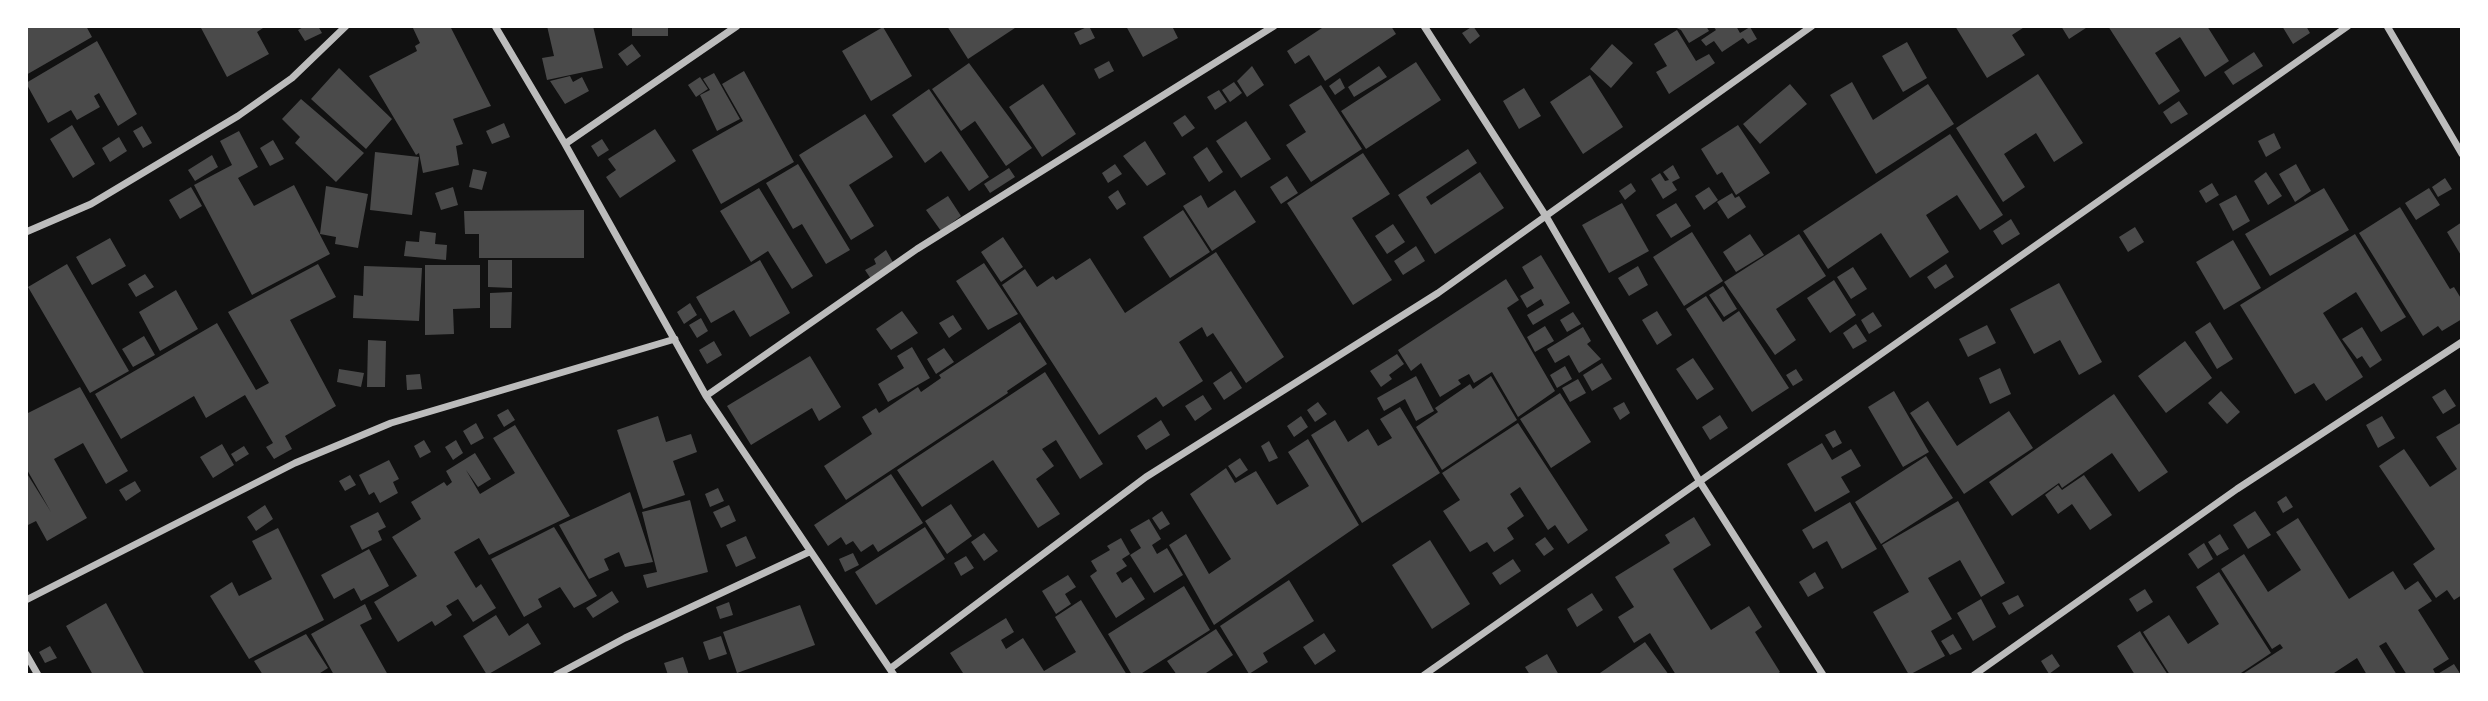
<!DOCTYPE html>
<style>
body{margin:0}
#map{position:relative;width:2488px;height:701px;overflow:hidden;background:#111;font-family:Merriweather,serif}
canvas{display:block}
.frame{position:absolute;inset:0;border:28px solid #fff;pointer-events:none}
</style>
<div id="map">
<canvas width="2488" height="701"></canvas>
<div class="frame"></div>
</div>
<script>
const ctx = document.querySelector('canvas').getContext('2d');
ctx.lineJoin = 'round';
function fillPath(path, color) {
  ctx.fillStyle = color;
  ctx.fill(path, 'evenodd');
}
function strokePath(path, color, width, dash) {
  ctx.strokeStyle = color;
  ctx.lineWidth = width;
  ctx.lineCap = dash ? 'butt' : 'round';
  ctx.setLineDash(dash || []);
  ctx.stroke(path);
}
fillPath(new Path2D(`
 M26,26H86L92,37L26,75Z
 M200,26H266L257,32L269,54L227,77Z
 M305,26H318L322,33L305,41L298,30Z
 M412,26H450L491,106L453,119L463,144L456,146L459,165L423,173L419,153L416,155L369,76L417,51L415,46L420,43Z
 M547,26H593L603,68L547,80L542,58L554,56Z
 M632,26H668V36H632Z
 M947,26H1018L968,59Z
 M1089,26L1095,38L1080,45L1074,33Z
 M1126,26H1172L1178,38L1143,57Z
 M1325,26H1391L1396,34L1325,81L1309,55L1295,64L1287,51Z
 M1473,26L1480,36L1470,44L1462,33Z
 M1672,26H1706L1709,31L1689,43L1681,30Z
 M1713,26H1736L1740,33L1750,27L1757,39L1748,44L1743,38L1722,52L1714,41L1706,46L1701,40L1716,30Z
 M1955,26H2026L2012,35L2025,55L1987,78Z
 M2061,26H2089L2069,39Z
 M2108,26H2207L2229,61L2205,77L2180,37L2155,53L2180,91L2159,105Z
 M2282,26H2306L2310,33L2293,44Z
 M883,27L912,76L871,101L842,51Z
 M1677,30L1696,61L1709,54L1715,63L1669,94L1656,72L1667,66L1654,44Z
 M97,41L137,114L118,126L99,93L94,96L100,107L77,120L71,110L48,123L26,83Z
 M1907,42L1927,78L1903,92L1882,56Z
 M632,44L641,56L627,66L618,54Z
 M1612,44L1633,63L1611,88L1590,69Z
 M2254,52L2263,66L2233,85L2224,72Z
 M1109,61L1114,71L1099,79L1094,69Z
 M1416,62L1441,100L1366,149L1341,111Z
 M969,63L1032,148L1006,166L975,121L961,131L932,89Z
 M1252,66L1264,85L1247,97L1237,81Z
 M1379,66L1387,77L1354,97L1348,87Z
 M339,68L392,119L366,149L311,99Z
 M744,71L794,162L721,204L692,150L743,121L722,84Z
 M714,73L740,119L717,131L700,95L710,90L703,79Z
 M2038,74L2083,143L2054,162L2036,133L2004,154L2025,187L2003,202L1956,128Z
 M1590,75L1623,127L1583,154L1550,102Z
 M570,76L573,82L582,77L589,91L565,104L550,81Z
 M700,77L708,89L696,97L688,85Z
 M1340,78L1345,88L1335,95L1329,86Z
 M1234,82L1242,93L1230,102L1222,90Z
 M1852,82L1873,120L1928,84L1954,124L1876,174L1830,95Z
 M1043,84L1076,134L1042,157L1009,107Z
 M1790,84L1807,104L1760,144L1743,124Z
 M1321,85L1362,149L1311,182L1286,145L1306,132L1289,105Z
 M1524,88L1541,116L1519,129L1503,101Z
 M929,89L989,177L969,191L941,151L925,163L892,115Z
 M1219,90L1227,102L1215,110L1207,97Z
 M301,99L364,153L336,182L295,143L300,137L282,119Z
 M2179,101L2188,114L2171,124L2163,112Z
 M865,114L893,157L849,185L874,226L851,240L799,155Z
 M1185,115L1195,128L1182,137L1173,123Z
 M1246,121L1271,159L1241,178L1216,141Z
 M504,123L510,137L492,144L486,131Z
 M72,125L95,164L73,178L50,139Z
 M1738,125L1770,173L1736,195L1722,172L1717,175L1701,149Z
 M142,126L152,143L143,148L133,131Z
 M655,129L676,161L620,198L606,177L616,170L608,159Z
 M239,131L258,167L238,178L254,206L294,185L330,254L252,295L194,185L232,165L220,141Z
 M2274,133L2281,148L2266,157L2258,141Z
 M1950,134L2003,215L1980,230L1957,195L1926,215L1949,252L1910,278L1881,233L1828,269L1803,231Z
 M119,137L127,151L110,162L102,148Z
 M602,139L609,150L598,157L591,146Z
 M273,140L284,159L270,166L260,148Z
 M1145,141L1166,174L1147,186L1123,156Z
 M1207,147L1223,172L1209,182L1193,157Z
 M1468,149L1477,163L1426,197L1431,205L1480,172L1504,208L1435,254L1398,195Z
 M375,152L419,157L412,215L370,210Z
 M1363,153L1390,194L1352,218L1392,280L1353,305L1287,203Z
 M212,155L218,167L195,181L188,170Z
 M798,164L850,250L826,264L802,224L793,229L766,183Z
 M1115,164L1122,174L1108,183L1102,173Z
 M2296,164L2311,191L2295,202L2279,174Z
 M1673,165L1680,178L1672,182L1677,190L1663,199L1651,179L1660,173L1665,181L1669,180L1663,172Z
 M1009,168L1015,177L990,193L984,184Z
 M473,169L487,172L482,190L469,187Z
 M2266,172L2282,196L2268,205L2254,181Z
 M1287,176L1298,193L1281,204L1270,187Z
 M2445,178L2452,189L2438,197L2432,187Z
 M1631,183L1636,191L1625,200L1619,191Z
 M2212,183L2219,195L2206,203L2199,191Z
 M326,186L368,194L358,248L335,244L336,237L320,234Z
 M191,187L202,206L180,219L169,200Z
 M453,187L458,205L441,210L435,193Z
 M1709,187L1718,200L1704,210L1695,196Z
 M759,188L813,276L792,289L768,251L751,262L720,211Z
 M2324,188L2349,230L2270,276L2245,234Z
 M2429,188L2440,205L2416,220L2405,203Z
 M1118,190L1126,204L1117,210L1108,197Z
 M1235,190L1256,222L1212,251L1183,206L1201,195L1208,208Z
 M1732,193L1735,198L1739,196L1746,207L1728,219L1717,202Z
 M2236,195L2250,221L2233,231L2219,204Z
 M948,196L961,216L941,231L926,210Z
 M1622,203L1649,251L1609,273L1582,225Z
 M1676,203L1691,226L1671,238L1656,215Z
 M2400,207L2450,289L2454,287L2462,300V319L2442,331L2438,326L2423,336L2359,233Z
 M584,210V258H479V234H465L464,211Z
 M1183,210L1210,252L1170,278L1143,237Z
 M2011,219L2020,234L2002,245L1993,231Z
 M2462,222V257L2447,232Z
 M1393,224L1405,242L1387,254L1375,236Z
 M2135,227L2144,242L2128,252L2119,237Z
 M420,231L436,233L435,244L447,245L446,260L404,256L406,241L419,242Z
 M1692,232L1723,281L1684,306L1653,257Z
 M1750,234L1764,255L1736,272L1723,252Z
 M1799,234L1826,276L1776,309L1796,340L1775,355L1724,282Z
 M2355,234L2406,317L2381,332L2356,292L2323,313L2363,377L2326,401L2314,383L2295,394L2240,305Z
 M1003,237L1023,267L1001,282L981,252Z
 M110,238L126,266L92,285L76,257Z
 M2233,240L2261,288L2224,310L2196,262Z
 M1416,246L1425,261L1403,275L1394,261Z
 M886,250L894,264L871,279L865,270L876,264L874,259Z
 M1216,252L1284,357L1246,383L1213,333L1207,337L1202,327L1179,342L1203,381L1163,407L1156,397L1099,435L1002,285L1025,269L1037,287L1053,276L1056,280L1090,258L1125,313Z
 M1541,255L1570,303L1533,325L1527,315L1544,305L1541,299L1527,308L1520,296L1534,288L1522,267Z
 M488,260H512V288L488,287Z
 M760,260L790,313L750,337L734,310L711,323L696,297Z
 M984,263L1018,314L988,330L956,281Z
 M67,264L129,371L90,393L28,287Z
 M318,264L336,297L290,320L336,406L285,436L292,449L274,459L266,447L273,443L245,395L206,418L194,396L121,439L95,394L217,323L256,390L269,383L228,312Z
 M1946,264L1954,277L1935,289L1927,277Z
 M425,265H480V308L453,309L454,334L425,335Z
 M364,266L422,268L419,321L353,318L354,295L363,296Z
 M1638,266L1648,285L1629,296L1618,278Z
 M1853,267L1867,289L1851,299L1837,277Z
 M145,274L154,287L136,297L128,284Z
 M1506,279L1519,300L1507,308L1555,391L1518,417L1492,372L1474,383L1469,374L1458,380L1461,384L1440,397L1421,363L1411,371L1398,350Z
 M1834,280L1856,315L1830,333L1807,298Z
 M2059,283L2102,362L2079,375L2060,340L2034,354L2010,309Z
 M1723,286L1737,309L1724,317L1709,295Z
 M176,290L198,329L160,351L139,312Z
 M512,292L511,328H490V293Z
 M1706,296L1723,322L1739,311L1789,388L1752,412L1686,309Z
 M690,303L697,315L684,324L677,312Z
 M902,311L918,333L891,350L876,329Z
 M1657,311L1672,335L1657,345L1642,320Z
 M1573,312L1581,324L1567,332L1560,320Z
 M1873,312L1882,326L1869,334L1861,320Z
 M953,315L962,329L949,338L939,323Z
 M701,318L708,331L697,338L689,325Z
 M1020,322L1047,364L1007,391L1008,393L846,500L824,466L872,434L862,417L876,408L879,413L918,387L921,392L941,378L939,375Z
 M2210,322L2233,359L2217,369L2195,332Z
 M1856,324L1867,341L1853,349L1843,333Z
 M1987,325L1996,343L1968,357L1959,339Z
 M1545,326L1554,341L1535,352L1527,337Z
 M1583,327L1591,341L1587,344L1601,359L1579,373L1569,355L1555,363L1547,349Z
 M2362,327L2382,360L2370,368L2362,356L2357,359L2342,339Z
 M144,336L155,355L133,367L122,349Z
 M368,340L386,341L385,387H367Z
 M714,341L722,355L707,364L699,350Z
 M2185,341L2212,378L2166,413L2138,376Z
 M912,347L930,378L888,402L878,384L904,368L897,356Z
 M944,348L954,362L936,374L927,359Z
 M1397,354L1404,364L1389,375L1392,379L1381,387L1370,371Z
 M810,356L841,407L819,421L812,408L751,445L727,406Z
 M1693,358L1714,389L1697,400L1676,369Z
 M1602,363L1612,379L1592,391L1583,375Z
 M1565,366L1572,379L1557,388L1550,375Z
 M2000,368L2011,394L1990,404L1979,378Z
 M339,369L364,373L361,387L337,382Z
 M1796,369L1803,380L1793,386L1786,375Z
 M1231,371L1242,388L1224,400L1213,383Z
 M1045,372L1103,464L1080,479L1056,440L1042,449L1054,466L1036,479L1060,514L1038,528L993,460L922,507L897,470Z
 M420,374L422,389L407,390L406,375Z
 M1416,376L1434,411L1416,421L1405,399L1384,411L1377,398Z
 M1491,376L1517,420L1442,470L1416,427L1438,412L1435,408L1470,384L1473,389Z
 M1578,379L1586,393L1570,402L1562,388Z
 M80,387L128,471L106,484L83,443L54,459L87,518L47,541L36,521L26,526V472L51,512L26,468V414Z
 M2445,389L2456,406L2443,414L2432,397Z
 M1894,391L1929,452L1903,467L1868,407Z
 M2221,391L2240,412L2227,424L2208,403Z
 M1560,393L1591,442L1551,468L1520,419Z
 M2114,394L2168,472L2139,492L2112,453L2062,488L2059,483L2012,516L1989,482Z
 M1203,395L1212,409L1195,421L1185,406Z
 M1928,401L1957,446L2009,411L2033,448L1964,494L1910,413Z
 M1318,402L1327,414L1315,422L1307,410Z
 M1624,402L1630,413L1620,420L1613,408Z
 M1400,407L1440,473L1362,523L1311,435L1335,420L1348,442L1368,429L1378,446L1392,438L1380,419Z
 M508,409L515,420L504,427L497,415Z
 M1720,415L1728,428L1710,440L1702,427Z
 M658,416L666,442L691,434L697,452L673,461L685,495L643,509L617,430Z
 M1301,416L1308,427L1294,437L1287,426Z
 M2382,416L2395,438L2378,448L2366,425Z
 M1161,420L1170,435L1146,450L1137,436Z
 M2462,422V595L2454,600L2447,590L2436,598L2413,564L2435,549L2379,466L2404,449L2430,487L2457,469L2436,437Z
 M476,423L484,438L471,445L463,431Z
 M1518,423L1588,530L1568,544L1555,525L1548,530L1520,487L1510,494L1524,516L1507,528L1514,539L1494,552L1487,542L1470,552L1443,511L1460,500L1442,473Z
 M515,425L570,516L489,555L479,538L454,552L476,588L481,584L496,608L473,622L458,599L446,606L452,615L435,626L432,621L398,642L374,602L417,576L392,537L421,519L411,502L444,482L447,486L452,482L446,471L475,453L491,479L478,487L466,470L480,494L515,473L493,438Z
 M1835,430L1842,443L1833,448L1825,435Z
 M1308,439L1359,525L1214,625L1169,545L1186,534L1209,574L1231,559L1190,494L1226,468L1235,483L1256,471L1277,505L1309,486L1288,452Z
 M424,440L431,452L420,458L414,446Z
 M456,440L463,453L453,460L445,447Z
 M1269,441L1278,458L1269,462L1261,446Z
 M1822,443L1832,460L1851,449L1861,466L1841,477L1850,492L1815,512L1787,464Z
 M222,444L234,465L213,478L200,457Z
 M244,446L249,454L236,462L231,454Z
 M1926,456L1953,498L1881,544L1855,502Z
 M1240,458L1248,470L1236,478L1228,466Z
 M389,460L399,479L393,482L398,493L380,503L374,492L369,495L359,475Z
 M891,474L923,523L878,552L873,544L861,552L853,541L846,545L841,537L828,546L814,525Z
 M350,475L356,485L345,491L339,481Z
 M2084,475L2112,515L2090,530L2072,504L2058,514L2045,495L2058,485L2062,490Z
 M135,481L141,491L126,501L119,490Z
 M718,488L724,501L710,507L705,494Z
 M630,492L653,562L625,567L619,552L604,559L609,570L589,579L559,525Z
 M2286,496L2293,507L2283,513L2277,502Z
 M690,500L708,572L647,588L643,575L657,572L642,512Z
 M1958,501L2005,583L1981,597L1960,560L1928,578L1952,619L1931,631L1945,656L1909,675L1873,612L1909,592L1882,545Z
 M1850,502L1877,549L1842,569L1827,541L1813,549L1802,530Z
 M951,504L972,536L947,554L925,521Z
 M265,505L273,519L256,531L247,517Z
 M729,505L736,521L721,528L713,512Z
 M1162,511L1170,524L1160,530L1152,518Z
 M2255,511L2271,535L2248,549L2233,525Z
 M378,512L386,527L378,531L382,540L362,550L350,526Z
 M1694,517L1711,545L1673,569L1711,630L1749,606L1762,627L1755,632L1780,672L1776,675H1676L1650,633L1634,643L1618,617L1634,607L1615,577L1670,543L1665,535Z
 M2298,518L2349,599L2393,571L2405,590L2418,581L2432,601L2418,610L2449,659L2433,669L2436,675L2454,664L2461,675H2407L2386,642L2379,646L2397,675H2367L2357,658L2331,675H2241L2283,648L2280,644L2272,649L2221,569L2244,554L2268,592L2301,570L2276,532Z
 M1149,519L1161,539L1152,545L1157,554L1167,548L1183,575L1154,593L1130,555L1141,548L1130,530Z
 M554,527L597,596L574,608L560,587L538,599L542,607L524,617L491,559Z
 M925,527L945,559L876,605L855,572Z
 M278,528L324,620L249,659L210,596L232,582L239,596L272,579L252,541Z
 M984,533L998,551L984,561L971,542Z
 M2220,534L2229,549L2217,556L2208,542Z
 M746,536L756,558L736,567L726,545Z
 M1545,537L1554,549L1544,556L1535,544Z
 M1121,538L1130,554L1122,559L1127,566L1116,573L1122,583L1131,577L1145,599L1116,618L1090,576L1097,571L1091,561L1110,550L1107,546Z
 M1430,540L1470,604L1432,629L1392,565Z
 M2204,543L2213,559L2198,569L2188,554Z
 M369,549L389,586L361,601L354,588L334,599L321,575Z
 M853,553L859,565L845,572L839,559Z
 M966,556L974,568L961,576L954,563Z
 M1513,559L1521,571L1500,585L1492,573Z
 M1815,572L1824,588L1808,597L1799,582Z
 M2219,572L2271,653L2238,675H2170L2143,632L2169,615L2188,644L2219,624L2196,587Z
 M1068,575L1076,587L1065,594L1071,604L1056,614L1042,591Z
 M1289,580L1314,621L1263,653L1268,662L1249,674L1220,626Z
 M1184,586L1210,630L1139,675H1132L1108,634Z
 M2145,589L2153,602L2137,612L2129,599Z
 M612,591L619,602L593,618L586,608Z
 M1592,593L1603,610L1577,627L1567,609Z
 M2018,595L2024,606L2009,615L2002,603Z
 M1981,599L1996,627L1973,641L1957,613Z
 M1081,600L1127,675H959L963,673L950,653L1006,618L1014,632L1001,640L1006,649L1023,638L1044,671L1076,652L1055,617Z
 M729,602L733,615L720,619L716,607Z
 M106,603L145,675H93L66,626Z
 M365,604L372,619L360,625L388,675H334L311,634Z
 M800,605L815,645L737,673L723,632Z
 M496,615L509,636L528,623L541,644L487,675L463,636Z
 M1216,629L1233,655L1203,675H1177L1167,661Z
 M2140,631L2142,635L2168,675H2135L2117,646Z
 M1324,633L1336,651L1315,665L1303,647Z
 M306,634L328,668L317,675H263L254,661Z
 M1953,634L1962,649L1950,655L1941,641Z
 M721,636L727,654L709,660L703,642Z
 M1645,642L1669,675H1597Z
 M50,646L57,658L45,663L39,652Z
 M1547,654L1559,675H1530L1525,667Z
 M2052,654L2060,666L2049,674L2041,661Z
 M683,657L689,675H668L664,663Z`), '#4a4a4a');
strokePath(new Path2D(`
 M495,26L565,144L706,396L894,675
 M1424,26L1547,218L1700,482L1823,675
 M2387,26L2462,154
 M565,144L737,26
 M26,232L91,204L238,116L292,78L346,26
 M706,396L917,249L1274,26
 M26,600L295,463L391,423L675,339
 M26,654L38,675
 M891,668L1146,477L1438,293L1812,26
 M556,675L625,638L809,552
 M1424,675L2348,26
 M1974,675L2237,489L2462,342`), '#bcbcbc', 7);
</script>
